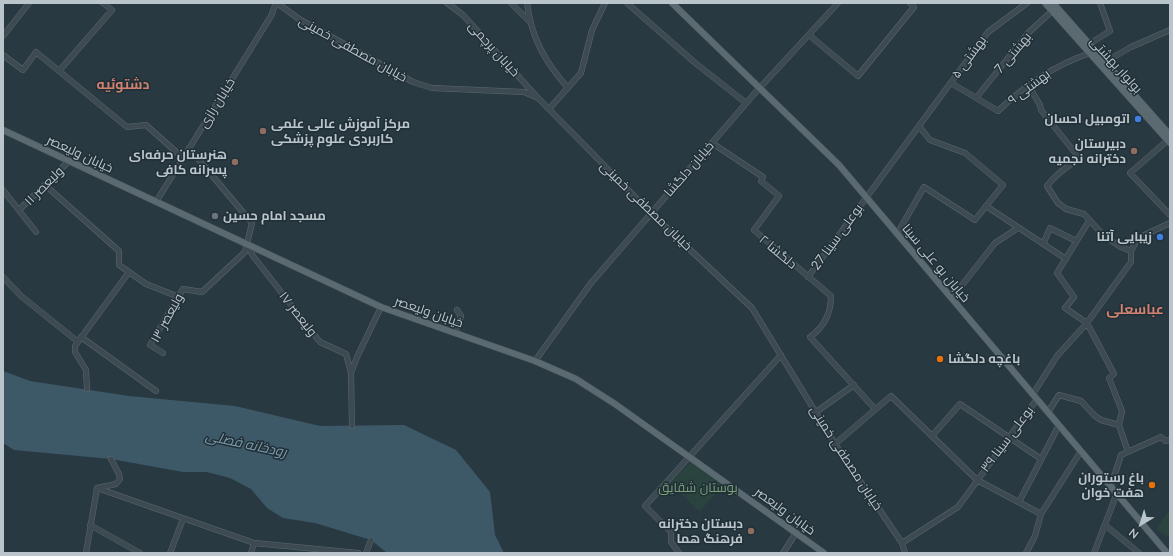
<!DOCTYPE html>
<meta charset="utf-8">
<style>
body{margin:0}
#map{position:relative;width:1173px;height:556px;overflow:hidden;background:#283942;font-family:Lato,sans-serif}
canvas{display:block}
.frame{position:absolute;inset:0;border:4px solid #bac5cb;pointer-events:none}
.north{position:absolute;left:1121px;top:504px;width:40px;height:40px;-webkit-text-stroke:3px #212f37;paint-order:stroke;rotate:218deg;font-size:11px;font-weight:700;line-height:16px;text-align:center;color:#bac5cb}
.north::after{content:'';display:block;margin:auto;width:14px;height:18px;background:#bac5cb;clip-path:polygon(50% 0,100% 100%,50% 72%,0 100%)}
</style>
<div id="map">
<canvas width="1173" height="556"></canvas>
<div class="frame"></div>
<div class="north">N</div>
</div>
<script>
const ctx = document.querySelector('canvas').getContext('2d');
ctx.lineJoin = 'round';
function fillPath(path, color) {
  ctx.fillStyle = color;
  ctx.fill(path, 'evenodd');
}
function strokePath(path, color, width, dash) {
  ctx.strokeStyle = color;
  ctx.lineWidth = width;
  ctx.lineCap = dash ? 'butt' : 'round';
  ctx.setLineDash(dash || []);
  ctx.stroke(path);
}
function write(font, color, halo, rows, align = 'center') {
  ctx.font = font + ' Lato,Cairo,sans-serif';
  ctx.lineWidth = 3;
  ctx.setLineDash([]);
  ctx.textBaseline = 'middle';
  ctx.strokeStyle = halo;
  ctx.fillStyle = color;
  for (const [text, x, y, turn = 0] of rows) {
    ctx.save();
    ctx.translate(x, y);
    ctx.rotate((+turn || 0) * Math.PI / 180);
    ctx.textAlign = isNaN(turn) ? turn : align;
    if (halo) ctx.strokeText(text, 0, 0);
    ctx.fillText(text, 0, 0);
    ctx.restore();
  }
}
fillPath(new Path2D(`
 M691,462L724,485L699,512L671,482Z
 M1168,512L1170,513V535L1167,537L1156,529Z`), '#2a433f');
fillPath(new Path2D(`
 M3,371L30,381L129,396L235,406L320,426L404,425L456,450L490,492L495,535L504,553H387L371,540L315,523L283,518L267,508L251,489L230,478L207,472H183L111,459L14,450L3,443Z`), '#3d5968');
const minor = new Path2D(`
 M277,3L299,19L413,82L432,88L524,92L538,98L651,213L752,308L835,444L902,543L905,553
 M447,3L463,15L537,97
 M511,3L529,21
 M527,3C531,37 545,62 568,88
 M627,3L694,62L746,103
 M809,35L858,76L914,7L910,3
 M3,36L29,3
 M1089,44L1110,31L1100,3
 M3,55L23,70L36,52L127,127L146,125L183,158
 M1105,62L1131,47L1170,30
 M59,71L112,10L103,3
 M951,83L998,111C1025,85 1055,65 1090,53
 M1028,85L1040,105L1041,110L1080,159C1067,166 1056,174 1047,186L1058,203L1066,209L1084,214L1104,236L1121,247L1131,251
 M976,98L1028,33L1052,11
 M549,109L581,73L592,30L605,3
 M1168,140L1130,173L1170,215
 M712,143L763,177L761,181L779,196L754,230L831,296C831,314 824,327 810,337L875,409
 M45,185L119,251V265L146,284L179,297
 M3,190L36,232
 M156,202L271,16L276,3
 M986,206L1066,259
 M19,210L69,161
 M1089,221L1057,273L1074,297L1065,308L1087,323L1114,374L1109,378L1122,411L1119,425L1128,452
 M897,234L924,187L975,220L1003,185L965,153L930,140L919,126
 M1043,244L1050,228L1076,241
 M248,246L253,256L320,342L346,354L351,373L357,357L381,307
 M1131,251L1138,238L1170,223
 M3,277L21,296L77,341
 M808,277L988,32L1027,3
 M952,298L995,243L1018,228
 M455,333L461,316L457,310
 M81,337L156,391
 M163,353L150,345L183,289L202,292L245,252L252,223L189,148
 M535,361L591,283L755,93L838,3
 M351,373L352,426
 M87,389L86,370L75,352V346L129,272
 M1033,394L1057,356L1087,323L1131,262V251
 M816,412L854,385
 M1048,412L1059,395L1081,401L1094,415L1101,420L1119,425
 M932,436L960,404L1041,459
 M835,444L891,396L977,480L1041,514
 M1111,486L1121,455L1161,437L1165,441L1170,440
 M97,488L254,543L358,553
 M1019,502L1059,425
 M90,525L140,553
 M1105,525L1139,553
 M902,543L958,507L1037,399
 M86,553L97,488L116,484L120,479L119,474L111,459
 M170,553L183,519
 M251,553L254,543
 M366,553L371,540
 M679,553L671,542V532L645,506L781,355
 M783,553L796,533
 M1026,553L1035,536L1041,514L1081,451
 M1094,553L1117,493`);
const major = new Path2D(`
 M672,3L839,165L1167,553
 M1045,3L1170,143
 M1053,3L1170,135
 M3,130L381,307L535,361L576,379L615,404L824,553`);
strokePath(minor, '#5b686f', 6);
strokePath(major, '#49565e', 7);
strokePath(minor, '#3d4a51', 5);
strokePath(major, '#5b6a71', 6);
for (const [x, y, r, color] of [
 [1138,119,4,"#3f7fe0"],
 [263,131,4,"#8d6e63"],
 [1134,151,4,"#8d6e63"],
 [235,162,4,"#8d6e63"],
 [215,216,4,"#6b7280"],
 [1160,237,4,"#3f7fe0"],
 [940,359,4,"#e8710a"],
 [1152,485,4,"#e8710a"],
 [751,531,4,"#8d6e63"]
]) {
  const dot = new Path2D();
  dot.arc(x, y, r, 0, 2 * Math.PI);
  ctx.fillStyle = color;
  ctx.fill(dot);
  strokePath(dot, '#212f37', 1.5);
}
write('13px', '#bac5cb', '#212f37', [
 ["خیابان مصطفی خمینی",353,49,29],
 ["خیابان پرچمی",494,49,48],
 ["بهشتی 7",1013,53,-50],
 ["بهشتی ۵",969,57,-54],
 ["بولوار بهشتی",1116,65,48],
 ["بهشتی ۹",1029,87,-37],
 ["خیابان رازی",217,103,-58],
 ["خیابان ولیعصر",80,154,25],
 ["خیابان دلگشا",689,169,-49],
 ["ولیعصر ۱۱",44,186,-45],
 ["خیابان مصطفی خمینی",646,206,44],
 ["بوعلی سینا 27",837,237,-54],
 ["دلگشا ۲",778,252,40],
 ["خیابان بو علی سینا",936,263,50],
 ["خیابان ولیعصر",429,312,19],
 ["ولیعصر ۱۷",298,314,52],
 ["ولیعصر ۱۳",167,318,-61],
 ["بوعلی سینا ۳۹",1007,439,-53],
 ["خیابان مصطفی خمینی",846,458,57],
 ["خیابان ولیعصر",785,511,36]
]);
write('bold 13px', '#bac5cb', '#212f37', [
 ["اتومبیل احسان",1130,119],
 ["مرکز آموزش عالی علمی",271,124,"left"],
 ["کاربردی علوم پزشکی",271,139,"left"],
 ["دبیرستان",1126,144],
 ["دخترانه نجمیه",1126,159],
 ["هنرستان حرفه‌ای",227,155],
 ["پسرانه کافی",227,170],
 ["مسجد امام حسین",223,216,"left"],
 ["زیبایی آتنا",1152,237],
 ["باغچه دلگشا",948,359,"left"],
 ["باغ رستوران",1144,478],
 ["هفت خوان",1144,493],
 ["دبستان دخترانه",743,524],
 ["فرهنگ هما",743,539]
], 'right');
write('13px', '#7aa079', '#212f37', [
 ["بوستان شقایق",698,488]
]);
write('bold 14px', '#d1816f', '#212f37', [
 ["دشتوئیه",123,84],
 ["عباسعلی",1135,309]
]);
write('italic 14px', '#7c9cac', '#212f37', [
 ["رودخانه فصلی",246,444,12]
]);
</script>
